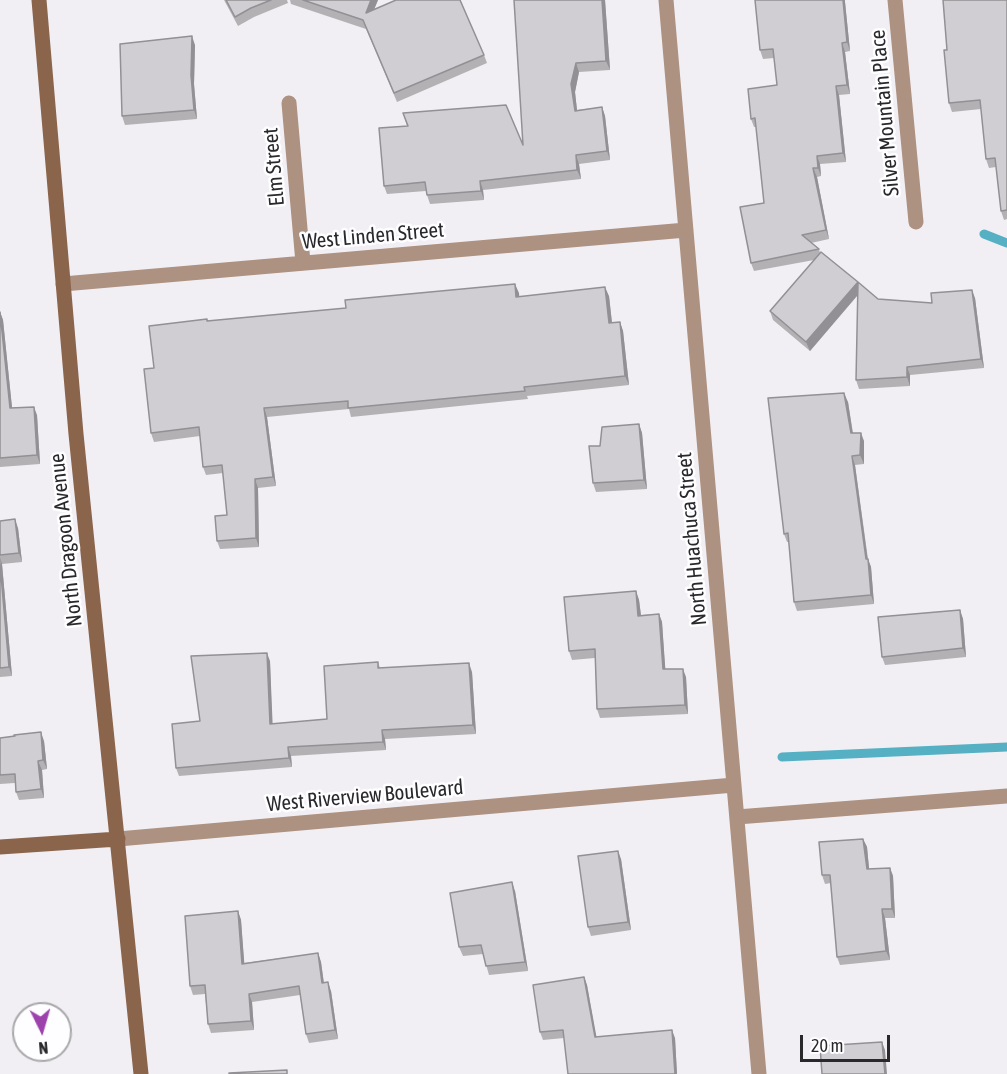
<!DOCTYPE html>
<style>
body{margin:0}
#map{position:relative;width:1007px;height:1074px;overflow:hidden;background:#f2eff4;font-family:"Asap Condensed",sans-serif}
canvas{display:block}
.north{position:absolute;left:12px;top:1002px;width:60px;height:60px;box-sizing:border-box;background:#fefdff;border:2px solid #a9a8aa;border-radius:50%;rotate:175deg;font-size:16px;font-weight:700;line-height:24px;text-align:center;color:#29282a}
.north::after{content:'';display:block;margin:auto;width:21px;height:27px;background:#9d42ad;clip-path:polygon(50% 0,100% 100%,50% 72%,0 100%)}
.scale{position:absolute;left:800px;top:1035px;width:90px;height:27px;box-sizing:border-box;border:3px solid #29282a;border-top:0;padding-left:8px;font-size:18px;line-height:21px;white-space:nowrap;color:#29282a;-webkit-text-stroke:4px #fefdff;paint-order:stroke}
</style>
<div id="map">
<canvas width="1007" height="1074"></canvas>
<div class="north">N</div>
<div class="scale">20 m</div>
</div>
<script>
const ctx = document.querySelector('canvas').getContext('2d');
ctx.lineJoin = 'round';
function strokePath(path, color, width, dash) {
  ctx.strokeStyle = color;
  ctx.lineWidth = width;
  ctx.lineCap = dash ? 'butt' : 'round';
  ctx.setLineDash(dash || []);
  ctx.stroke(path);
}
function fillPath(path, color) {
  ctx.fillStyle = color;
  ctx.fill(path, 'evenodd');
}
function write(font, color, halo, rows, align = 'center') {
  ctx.font = font + ' "Asap Condensed",sans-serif';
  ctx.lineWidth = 5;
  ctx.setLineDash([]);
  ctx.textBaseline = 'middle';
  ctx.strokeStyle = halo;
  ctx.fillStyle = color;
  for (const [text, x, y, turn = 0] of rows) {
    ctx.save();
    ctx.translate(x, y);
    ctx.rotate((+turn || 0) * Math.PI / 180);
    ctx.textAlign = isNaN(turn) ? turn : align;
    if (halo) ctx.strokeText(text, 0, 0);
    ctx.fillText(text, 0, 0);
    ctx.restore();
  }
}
strokePath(new Path2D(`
 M984,234L1007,243
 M782,757L1007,747`), '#55b0c4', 9);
strokePath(new Path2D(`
 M666,0L759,1074
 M895,0L916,222
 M289,103L303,263
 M63,284L686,230
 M737,817L1007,796
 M118,839L734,785`), '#ad9181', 15);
strokePath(new Path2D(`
 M39,0L76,434L141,1074
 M0,847L118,839`), '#8b644c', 15);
fillPath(new Path2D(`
 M224,0H287L288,3L254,17L238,26Z
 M290,0H378L374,10L484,55L487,63L397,102L366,29L291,4Z
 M605,0L610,70L579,72L575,92L577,110L602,107L605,116L610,160L579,164L581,179L483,190L484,200L430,204L427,195L426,191L387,194L384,186L407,126L403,113L523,145Z
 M755,0H845V2L850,51L845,52L850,94L839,95L846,162L820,164L821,176L817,177L829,239L811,243L819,249L820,253L878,299L932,303L975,298L984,368L910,375V386L859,389L856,380L858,295L810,351L773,320L770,311L814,260L754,271L751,263L764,203L756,127H754L751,119L777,85L774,58L763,59L760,50Z
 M1007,0V219L1004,220L1001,211L996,167L989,168L986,159L981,109L952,112L949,103L947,50Z
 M195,45L194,84L197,119L125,125L122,116Z
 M515,284L519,297L609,296L612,323L620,322L623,331L629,385L527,396L528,399L351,417L349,409L267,417L276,486L258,488L259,547L220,549L217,541L227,515L223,473L206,475L203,467L200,436L154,442L151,433L154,368L208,321L346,308Z
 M0,307V312L3,320L12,408L37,415L40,464L0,467Z
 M848,402L853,433L864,441V464L855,465L868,559L871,567L874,604L797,611L794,602L789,542H787L784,534Z
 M639,424L642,433L647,489L596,492L593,483L600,446Z
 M0,521L18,528L22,562L2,564L12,676L0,677Z
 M636,591L639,600L641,615L659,614L662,622L665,669L686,677L688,714L600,718L597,709L595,658L572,660L569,651Z
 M960,610L963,619L966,657L885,665L882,657Z
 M270,661L272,724L327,719L378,662L380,668L472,672L476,734L385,739L386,750L291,756L292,767L179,776L176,768L200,721Z
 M0,738L44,741L47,769L42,770L44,798L19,800L16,792L15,783L0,784Z
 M863,839L867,847L869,869L890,868L893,876L895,918H885L890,960L840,965L837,957L831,883L825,884L822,875Z
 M621,859L631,930L591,936L588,927Z
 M515,891L528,971L489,975L483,954L463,956L459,947Z
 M238,911L241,920L244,963L318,953L321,962L324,983L331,991L338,1039L309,1043L306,1034L300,995L252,1002L254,1030L211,1033L208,1024L205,994L193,995L190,986Z
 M584,977L587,985L596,1037L675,1038L677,1074H568L564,1038L543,1040L540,1032Z`), '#b4b1b5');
fillPath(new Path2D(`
 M371,0H378L369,21L366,13Z
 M602,0H605L610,70L606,61Z
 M843,0H845V2L850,51L847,42Z
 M192,36L195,45L194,84L197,119L194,110L191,75Z
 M842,43L845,52L850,94L847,85Z
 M576,63L579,72L575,92L578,119L575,111L571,84Z
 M836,86L839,95L846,162L843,153Z
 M602,107L605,116L610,160L607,151Z
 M576,155L579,164L581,179L577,170Z
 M817,156L820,164L821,176L818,168Z
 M813,168L817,177L829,239L826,230Z
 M480,181L483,190L484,200L481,191Z
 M858,282L861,291L810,351L806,342Z
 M515,284L519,293L520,306L516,297Z
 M605,287L609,296L613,332L609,323Z
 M972,290L975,298L984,368L981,359Z
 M0,307V312L3,320L13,417L10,408L0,318Z
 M620,322L623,331L629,385L625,376Z
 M907,367L910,375V386L907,377Z
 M844,393L848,402L854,442L851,433Z
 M34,407L37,415L40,464L37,455Z
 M264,408L267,417L276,486L273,477Z
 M639,424L642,433L647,489L644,480Z
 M861,433L864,441V464L860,455Z
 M852,456L855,465L868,562V559L871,567L874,604L871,595Z
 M255,479L258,488L259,547L256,538Z
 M15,519L18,528L22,562L19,553Z
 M0,557L2,564L12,676L9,667Z
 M636,591L639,600L642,624L638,616Z
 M960,610L963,619L966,657L963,648Z
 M659,614L662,622L666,678L663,669Z
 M267,653L270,661L273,733L270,724Z
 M469,663L472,672L476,734L473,725Z
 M683,669L686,677L688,714L685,705Z
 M382,730L385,739L386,750L383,742Z
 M41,732L44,741L47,769L43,760Z
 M288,747L291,756L292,767L289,758Z
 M38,761L42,770L44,798L41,789Z
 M863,839L867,847L870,878L867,869Z
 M618,851L621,859L631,930L628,922Z
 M890,868L893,876L895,918L892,909Z
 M512,882L515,891L528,971L525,962Z
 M882,909L885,918L890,960L886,951Z
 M238,911L241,920L245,972L242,964Z
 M318,953L321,962L325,992L322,983Z
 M584,977L587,985L598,1045L595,1037Z
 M328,982L331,991L338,1039L335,1030Z
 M249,994L252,1002L254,1030L251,1021Z
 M672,1030L675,1038L677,1074H675Z
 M882,1042L885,1050L887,1074H885Z`), '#929094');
const building = new Path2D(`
 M226,0H271L251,8L235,17Z
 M303,0H371L366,13L396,0H460L484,55L394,93L363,20Z
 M514,0H602L606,61L576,63L571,84L575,111L602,107L607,151L576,155L577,170L480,181L481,191L427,195L425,182L384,186L379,128L408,126L403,113L506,105L523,145Z
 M755,0H843L847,42L842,43L847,85L836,86L843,153L817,156L818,168H813L826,230L802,235L819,249L751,263L740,207L764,203L755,118L751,119L748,89L777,85L773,49L760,50Z
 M943,0H1007V210L1001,211L995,158L986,159L980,100L949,103L944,50H947Z
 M192,36L191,75L194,110L122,116L120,44Z
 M821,252L858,282L806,342L770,311Z
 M858,282L878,299L932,303L931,293L972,290L981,359L907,367V377L856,380Z
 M515,284L516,297L605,287L609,323L620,322L625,376L524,387L525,391L348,408V401L264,408L273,477L255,479L256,538L217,541L215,516L227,515L222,465L203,467L199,427L151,433L144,369L154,368L149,326L207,319V321L346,308L345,300Z
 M0,312L10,408L34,407L37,455L0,458Z
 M844,393L851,433H861L860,455L852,456L866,559H868L871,595L794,602L788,533L784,534L768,398Z
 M639,424L644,480L593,483L589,446H600L602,427Z
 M15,519L19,553L0,555V521Z
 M0,564L9,667L0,668Z
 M636,591L638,616L659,614L663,669H683L685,705L597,709L595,649L569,651L564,597Z
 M960,610L963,648L882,657L878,617Z
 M267,653L270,724L327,719L324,666L378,662V668L469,663L473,725L382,730L383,742L288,747L289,758L176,768L172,724L200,721L191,656Z
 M41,732L43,760L38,761L41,789L16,792L15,774L0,775V738L15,736L14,735Z
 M863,839L867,869L890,868L892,909H882L886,951L837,957L830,875H822L819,842Z
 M618,851L628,922L588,927L578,856Z
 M512,882L525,962L486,966L481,945L459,947L450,893Z
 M238,911L242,964L318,953L322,983L328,982L335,1030L306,1034L299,986L249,994L251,1021L208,1024L205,985L190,986L185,916Z
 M584,977L595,1037L672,1030L675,1074H568L563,1030L540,1032L533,985Z
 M882,1042L885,1074H822L820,1046Z
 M287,1070V1074H229V1073Z`);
fillPath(building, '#d1ced3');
strokePath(building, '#929094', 1.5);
write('21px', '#29282a', '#fefdff', [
 ["Silver Mountain Place",885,113,-95],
 ["Elm Street",274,167,-95],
 ["West Linden Street",373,236,-5],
 ["North Huachuca Street",692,539,-95],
 ["North Dragoon Avenue",66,540,-96],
 ["West Riverview Boulevard",365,796,-5]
]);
</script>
